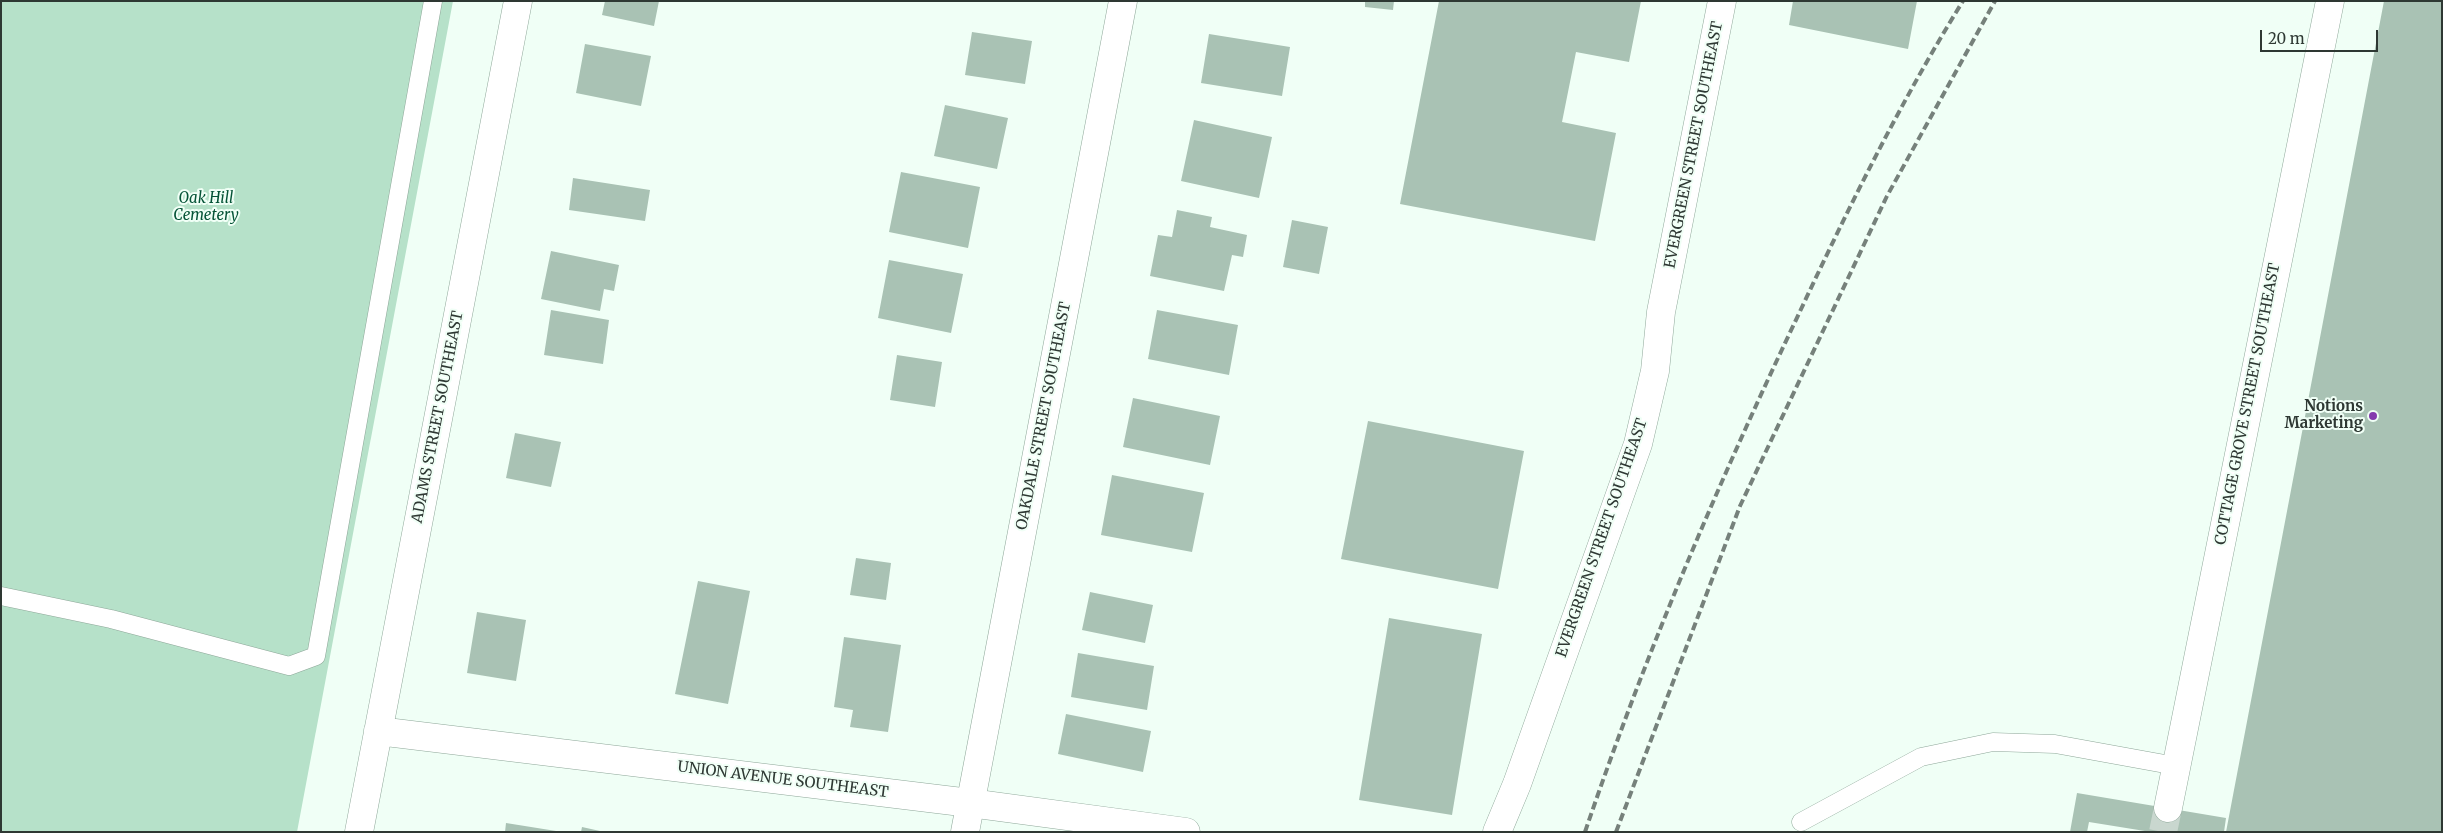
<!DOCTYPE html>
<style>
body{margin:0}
#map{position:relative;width:2443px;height:833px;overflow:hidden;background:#f0fff6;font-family:Merriweather,serif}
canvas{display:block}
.frame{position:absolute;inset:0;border:2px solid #2e3833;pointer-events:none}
.scale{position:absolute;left:2260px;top:30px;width:118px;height:22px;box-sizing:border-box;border:2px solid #2e3833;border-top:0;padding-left:6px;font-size:15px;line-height:18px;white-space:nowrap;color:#2e3833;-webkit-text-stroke:4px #f0fff6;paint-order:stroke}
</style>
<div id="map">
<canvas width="2443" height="833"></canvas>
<div class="frame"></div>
<div class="scale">20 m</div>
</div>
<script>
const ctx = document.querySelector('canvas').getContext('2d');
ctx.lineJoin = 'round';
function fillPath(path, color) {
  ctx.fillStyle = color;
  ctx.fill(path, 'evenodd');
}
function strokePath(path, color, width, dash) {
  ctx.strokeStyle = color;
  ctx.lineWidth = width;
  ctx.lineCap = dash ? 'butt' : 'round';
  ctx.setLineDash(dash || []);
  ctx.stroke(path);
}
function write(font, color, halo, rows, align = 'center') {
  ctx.font = font + ' Merriweather,serif';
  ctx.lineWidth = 4;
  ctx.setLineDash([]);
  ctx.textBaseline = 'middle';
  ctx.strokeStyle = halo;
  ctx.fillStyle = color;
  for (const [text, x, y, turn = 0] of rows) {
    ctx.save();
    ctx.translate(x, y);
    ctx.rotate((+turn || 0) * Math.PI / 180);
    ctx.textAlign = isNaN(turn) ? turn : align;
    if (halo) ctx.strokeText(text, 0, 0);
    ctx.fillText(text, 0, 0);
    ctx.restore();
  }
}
fillPath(new Path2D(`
 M1,1H453L297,832H1Z`), '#b6e1c9');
fillPath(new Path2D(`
 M605,1H659L654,26L602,15Z
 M1365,1H1394L1393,10L1365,7Z
 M1439,1H1641L1629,62L1576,52L1562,122L1616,133L1595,241L1400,204Z
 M1793,1H1917L1908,49L1789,25Z
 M2384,1H2442V832H2226Z
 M972,32L1032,41L1025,84L965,75Z
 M1209,34L1290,47L1282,96L1201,83Z
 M585,44L651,56L641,106L576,93Z
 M945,105L1008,118L997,169L934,156Z
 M1194,120L1272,137L1259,198L1181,181Z
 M901,172L980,187L968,248L889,232Z
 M573,178L650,190L645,221L569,210Z
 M1177,210L1212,217L1210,227L1247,235L1243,257L1232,255L1224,291L1150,276L1158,235L1172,237Z
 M1292,220L1328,227L1319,274L1283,267Z
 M551,251L619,265L614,291L604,289L600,311L541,299Z
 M889,260L963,274L951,333L878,318Z
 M551,310L609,320L603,364L544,355Z
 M1157,310L1238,325L1229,375L1148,359Z
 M897,355L942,362L935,407L890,400Z
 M1133,398L1220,416L1210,465L1123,447Z
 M1368,421L1524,451L1498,589L1341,559Z
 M515,433L561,442L551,487L506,478Z
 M1112,475L1204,493L1192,552L1101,535Z
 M856,558L891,563L886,600L850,595Z
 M698,581L750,591L728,704L675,694Z
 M1090,592L1153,605L1145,643L1082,630Z
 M477,612L526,620L516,681L467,673Z
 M1389,618L1482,634L1452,815L1359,800Z
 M844,637L901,645L888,732L850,727L853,710L834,707Z
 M1078,653L1154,666L1147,710L1071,697Z
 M1066,714L1151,731L1143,772L1058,754Z
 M2077,793L2226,818L2224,832H2151L2089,822L2087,832H2070Z
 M506,823L556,831V832H505Z
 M582,827L600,831V832H581Z`), '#a9c2b4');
strokePath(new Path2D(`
 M2163,832L2168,808`), '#c9d7cf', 28, [28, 14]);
const lane = new Path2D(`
 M1,596L111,619L289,666L316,656L433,1
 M1801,822L1921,757L1993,742L2055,744L2176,766`);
const street = new Path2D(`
 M378,731L970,803L1186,832
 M2168,808L2330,1
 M359,832L518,1
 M1497,832L1517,784L1638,444L1655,371L1661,312L1722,1`);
const secondary = new Path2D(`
 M965,832L1123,1`);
strokePath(lane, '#8ea799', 19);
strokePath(street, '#8ea799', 29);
strokePath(secondary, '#8ea799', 29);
strokePath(lane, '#fff', 18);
strokePath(street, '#fff', 28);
strokePath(secondary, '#fff', 28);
strokePath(new Path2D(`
 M1585,832C1644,658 1716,488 1795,322C1846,213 1899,104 1963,1
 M1616,832L1740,506L1887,196L1995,1`), '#76817b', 4, [8, 4]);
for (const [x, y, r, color] of [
 [2373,416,5,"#843bae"]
]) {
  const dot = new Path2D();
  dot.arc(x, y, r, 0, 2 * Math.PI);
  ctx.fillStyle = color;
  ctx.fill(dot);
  strokePath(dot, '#f0fff6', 2);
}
write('15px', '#2e3833', '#f0fff6', [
 ["EVERGREEN STREET SOUTHEAST",1694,145,-79],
 ["COTTAGE GROVE STREET SOUTHEAST",2248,404,-79],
 ["OAKDALE STREET SOUTHEAST",1044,416,-79],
 ["ADAMS STREET SOUTHEAST",438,417,-79],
 ["EVERGREEN STREET SOUTHEAST",1602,538,-71],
 ["UNION AVENUE SOUTHEAST",783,780,7]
]);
write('italic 15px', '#055437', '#f0fff6', [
 ["Oak Hill",206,199],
 ["Cemetery",206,216]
]);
write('bold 15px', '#2e3833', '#f0fff6', [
 ["Notions",2363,407],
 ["Marketing",2363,424]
], 'right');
</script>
